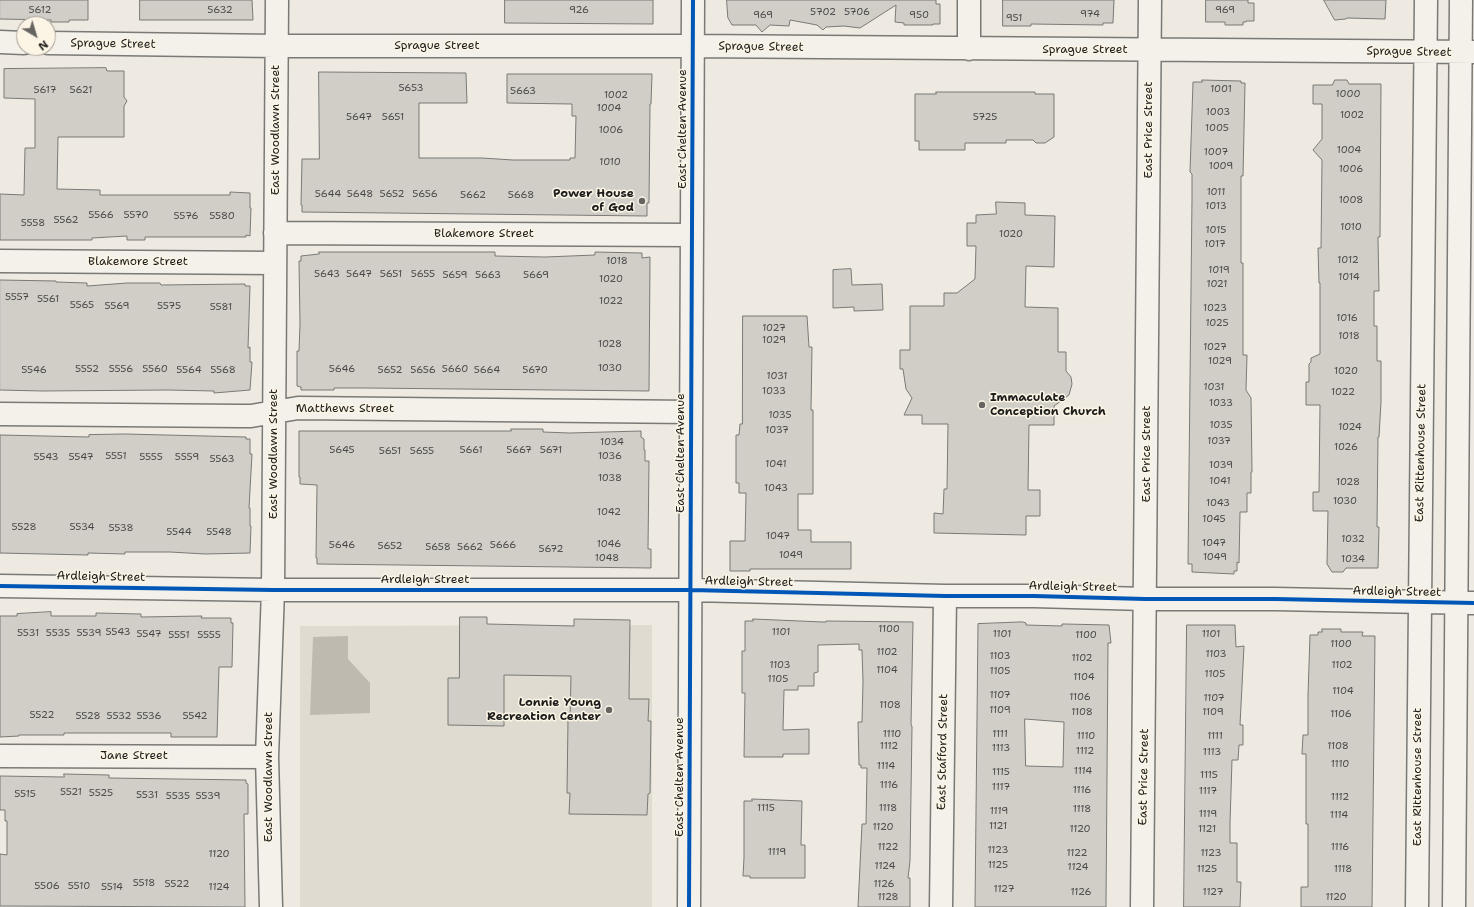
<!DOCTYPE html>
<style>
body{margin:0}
#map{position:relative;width:1474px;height:907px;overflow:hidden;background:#eeeae2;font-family:"Shantell Sans",sans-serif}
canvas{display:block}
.north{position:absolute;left:16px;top:16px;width:40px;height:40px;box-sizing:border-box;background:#fcf5e5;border:1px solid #a29e95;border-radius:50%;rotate:142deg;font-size:11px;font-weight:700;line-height:16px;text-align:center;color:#1c1c1c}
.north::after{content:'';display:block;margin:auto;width:14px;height:18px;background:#666461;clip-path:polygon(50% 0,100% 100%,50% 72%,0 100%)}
</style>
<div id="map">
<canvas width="1474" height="907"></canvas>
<div class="north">N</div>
</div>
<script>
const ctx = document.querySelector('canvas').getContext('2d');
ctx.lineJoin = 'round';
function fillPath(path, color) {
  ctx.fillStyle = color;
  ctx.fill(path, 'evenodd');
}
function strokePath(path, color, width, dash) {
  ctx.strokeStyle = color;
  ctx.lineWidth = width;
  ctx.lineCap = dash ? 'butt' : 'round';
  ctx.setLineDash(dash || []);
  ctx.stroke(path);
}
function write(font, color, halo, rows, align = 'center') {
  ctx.font = font + ' "Shantell Sans",sans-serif';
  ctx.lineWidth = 3;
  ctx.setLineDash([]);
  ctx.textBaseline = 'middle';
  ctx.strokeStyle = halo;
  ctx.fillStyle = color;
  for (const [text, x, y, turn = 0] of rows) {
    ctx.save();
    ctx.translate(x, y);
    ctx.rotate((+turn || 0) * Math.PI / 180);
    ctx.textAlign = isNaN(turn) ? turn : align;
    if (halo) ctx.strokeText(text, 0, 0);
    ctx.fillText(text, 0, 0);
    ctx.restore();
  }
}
fillPath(new Path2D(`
 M652,625V907H300V626Z`), '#dfdbd0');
fillPath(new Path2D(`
 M348,636V659L370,683V713L310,715L313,637Z`), '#bebab0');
const building = new Path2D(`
 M0,0H88V20H69V22H51V20L0,19Z
 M140,0H252L253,20H140Z
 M505,0H653V24L505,23Z
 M727,0H936V4H940V24H933V25H904V23L895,22L896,5L860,28L844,26L826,27L823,30L817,25L790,20L789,26L770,25L762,32L756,25H732L728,18Z
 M1003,0H1114L1113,23H1103V25L1031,24V26H1003Z
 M1206,0H1248V3H1254V21H1246V22H1243V25H1225V22H1206Z
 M1324,0H1386L1385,19L1347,18L1346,19L1335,20Z
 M106,68L107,71H124V97L127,101L124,106V137H58L57,189L100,190V195H230V192L250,193V208H251L250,236L246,235V237H145V240H127V236L92,238V240H0V194L24,195L25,148H35V99L4,98V69Z
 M319,72L466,73L467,103H419V158H482L513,160H570V158H575L576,116H572V104L507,103V74H652L651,104H650L649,203H647V216L302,212V205H301L302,159H319Z
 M1202,80L1241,81V83H1245L1243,176H1241V263H1243V355H1247L1246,390L1251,398L1252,472H1251V493H1247V512H1240L1239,563L1237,562V571H1234V574L1192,572V564H1188L1192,198V174L1190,172L1193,82H1202Z
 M1335,80H1347L1349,84H1381L1380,237H1378L1379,291H1374V326H1377V361H1381V402L1379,437H1378L1377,527H1379L1378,568H1346L1343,572H1332L1327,564L1328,511H1313V492H1319L1320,405H1306V382H1309V364L1311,362V358L1320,354V283H1319L1318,248H1321L1322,160L1313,150L1322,139V104H1313V85H1332Z
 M936,92H1035V94H1054V137L1045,143H1036L1033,140H1006V143H965V150H919V141H915V94H936Z
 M996,202L1025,203V215L1055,216L1054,267L1026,266L1025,307L1058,308V352H1066V371L1071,377L1072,384L1069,395L1054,406V425H1029L1028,490H1040V516H1026V535L934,533V513L943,514L944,489H947L948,424H922V415H904L912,398L906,389L903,369H900V350H910V306H944V293H957L975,279L976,246H967V223H976V215L996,214Z
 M319,252H495V256L545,257L595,255V252L642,253V258L650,257L649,391L366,388H334V390H301V387L297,386V351H299L300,324L299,261H301V256L319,254Z
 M851,269L852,285L882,284L883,310L854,311V307L833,308V270Z
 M0,280L56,281V282L87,283V286L127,283H160L161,285L245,284V286H250L248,348L250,347V362H252L250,390L214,393V391L167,390L42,391L0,390Z
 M743,316H807L809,347H812L811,410H813V494H798V530H811V542H851V569H750V571H730V541H745L746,493H739V483H736V435H739L740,424H742Z
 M511,429H543V432L570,433L641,431V437L644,439V450H645V461H649L648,549H651V568L317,564V558H316L317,485L300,484V477H299V431H511Z
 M125,434L246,437V439H250V454H252L249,508H250V526H251L250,553L205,554L170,552H125V554L88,553V555L0,553V435L89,437V435Z
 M51,612V616H96V613L141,614V617L202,616L201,618H231V623H233L232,667H219L217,737H171V733H64V735H19V736L0,737V616H17V614Z
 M460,617H487V624L574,626V619L630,620L629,699H649L648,721H651L650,793L648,794L647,815L569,814L570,793H567L568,720L570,721L571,676L504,675V726L448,725V678H459Z
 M753,619L823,622H826V621L913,622L911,725L912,726L910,861L908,878H910V907H858L862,824H866L867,768H861V765H859L858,722H862L863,681L862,650H859V644L818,645V672L814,673V686H798V690H784L783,730L809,729V754H783V757H744L745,693H742V651H745V621H753Z
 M1023,622L1026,623V625L1062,626V624H1065L1109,625L1111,643H1108L1106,907H975L978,624ZM1025,719L1064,722L1063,767L1026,766Z
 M1187,625H1235L1236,647L1244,646L1240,725H1243V745H1239L1238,760H1232L1230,823V843H1237V882H1241L1240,907H1184Z
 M1322,629H1341V632H1363L1362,636H1375L1372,907H1301V887H1308V824H1306V754H1302L1303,735H1308V695L1310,635H1318V632H1322Z
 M64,774L109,775V778L246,780V783L248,784V814H244L245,907L0,906V854L7,855V821H5V810H0V776L64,777Z
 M752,799L802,801L801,845H805V878H750V876H743L744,858V801H752Z`);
fillPath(building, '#d1cec8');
strokePath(building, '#7a7975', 1);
const minor = new Path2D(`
 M0,42L24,43
 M48,43L276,46H693L1474,52
 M969,49V0
 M275,233L692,235
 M0,261L275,263
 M0,414L241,416H251L298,408L691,412
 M0,586L273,590H691L945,596H1034L1145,599H1275L1474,603
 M0,756L267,757
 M271,907L267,757L273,590L277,0
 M689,907L693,0
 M941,907L945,596
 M1142,907L1150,0
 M1417,907L1426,0
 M1454,907L1461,0`);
strokePath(minor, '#7a7975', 25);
strokePath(minor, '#f4f1ea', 22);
strokePath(new Path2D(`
 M0,586L273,590H691L945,596H1034L1145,599H1275L1474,603
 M689,907L693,0`), '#0057b8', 4);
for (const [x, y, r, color] of [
 [642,201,4,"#666461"],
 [982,405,4,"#666461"],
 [609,710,4,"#666461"]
]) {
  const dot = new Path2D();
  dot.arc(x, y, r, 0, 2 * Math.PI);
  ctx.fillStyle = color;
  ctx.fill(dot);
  strokePath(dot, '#fcf5e5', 1.5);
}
write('10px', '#494847', null, [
 ["5612",40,10],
 ["5632",220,10],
 ["926",579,10],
 ["969",1225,10],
 ["5702",823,12],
 ["5706",857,12],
 ["974",1090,14],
 ["969",763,15],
 ["950",919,15],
 ["951",1014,18],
 ["5653",411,88],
 ["1001",1221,89],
 ["5617",45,90],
 ["5621",81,90],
 ["5663",523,91],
 ["1000",1348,94],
 ["1002",616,95],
 ["1004",609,108],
 ["1003",1218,112],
 ["1002",1352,115],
 ["5647",359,117],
 ["5651",393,117],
 ["5725",985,117],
 ["1005",1217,128],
 ["1006",611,130],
 ["1004",1349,150],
 ["1007",1216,152],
 ["1010",610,162],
 ["1009",1221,166],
 ["1006",1351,169],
 ["1011",1216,192],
 ["5644",328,194],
 ["5648",360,194],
 ["5652",392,194],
 ["5656",425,194],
 ["5662",473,195],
 ["5668",521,195],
 ["1008",1351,200],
 ["1013",1216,206],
 ["5566",101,215],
 ["5570",136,215],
 ["5576",186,216],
 ["5580",222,216],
 ["5562",66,220],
 ["5558",33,223],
 ["1010",1351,227],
 ["1015",1216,230],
 ["1020",1011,234],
 ["1017",1215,244],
 ["1012",1348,260],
 ["1018",617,261],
 ["1019",1219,270],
 ["5643",327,274],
 ["5647",359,274],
 ["5651",391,274],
 ["5655",423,274],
 ["5659",455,275],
 ["5663",488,275],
 ["5669",536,275],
 ["1014",1349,277],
 ["1020",611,279],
 ["1021",1217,284],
 ["5557",17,297],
 ["5561",48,299],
 ["1022",611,301],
 ["5565",82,305],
 ["5569",117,306],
 ["5575",169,306],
 ["5581",221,307],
 ["1023",1215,308],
 ["1016",1347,318],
 ["1025",1217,323],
 ["1027",774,328],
 ["1018",1349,336],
 ["1029",774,340],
 ["1028",610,344],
 ["1027",1215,347],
 ["1029",1220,361],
 ["1030",610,368],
 ["5552",87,369],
 ["5556",121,369],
 ["5560",155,369],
 ["5646",342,369],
 ["5660",455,369],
 ["5546",34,370],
 ["5564",189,370],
 ["5568",223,370],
 ["5652",390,370],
 ["5656",423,370],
 ["5664",487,370],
 ["5670",535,370],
 ["1020",1346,371],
 ["1031",777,376],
 ["1031",1214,387],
 ["1033",774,391],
 ["1022",1343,392],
 ["1033",1221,403],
 ["1035",780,415],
 ["1035",1221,425],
 ["1024",1350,427],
 ["1037",777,430],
 ["1037",1219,441],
 ["1034",612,442],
 ["1026",1346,447],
 ["5645",342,450],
 ["5661",471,450],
 ["5667",519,450],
 ["5671",551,450],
 ["5651",390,451],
 ["5655",422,451],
 ["5551",116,456],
 ["1036",610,456],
 ["5543",46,457],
 ["5547",81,457],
 ["5555",151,457],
 ["5559",187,457],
 ["5563",222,459],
 ["1041",776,464],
 ["1039",1221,465],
 ["1038",610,478],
 ["1041",1220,481],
 ["1028",1348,482],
 ["1043",776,488],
 ["1030",1345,501],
 ["1043",1218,503],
 ["1042",609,512],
 ["1045",1214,519],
 ["5528",24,527],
 ["5534",82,527],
 ["5538",121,528],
 ["5544",179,532],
 ["5548",219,532],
 ["1047",778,536],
 ["1032",1353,539],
 ["1047",1214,543],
 ["1046",609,544],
 ["5646",342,545],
 ["5666",503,545],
 ["5652",390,546],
 ["5658",438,547],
 ["5662",470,547],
 ["5672",551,549],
 ["1049",791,555],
 ["1049",1215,557],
 ["1048",607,558],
 ["1034",1353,559],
 ["1100",889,629],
 ["5543",118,632],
 ["1101",781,632],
 ["5531",28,633],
 ["5535",58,633],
 ["5539",89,633],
 ["5547",149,634],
 ["1101",1002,634],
 ["1101",1211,634],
 ["5551",179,635],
 ["5555",209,635],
 ["1100",1086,635],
 ["1100",1341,644],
 ["1102",887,652],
 ["1103",1216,654],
 ["1103",1000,656],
 ["1102",1082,658],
 ["1103",780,665],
 ["1102",1342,665],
 ["1104",887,670],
 ["1105",1000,671],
 ["1105",1215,674],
 ["1104",1084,677],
 ["1105",778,679],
 ["1104",1343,691],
 ["1107",1000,695],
 ["1106",1080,697],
 ["1107",1214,698],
 ["1108",890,705],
 ["1109",1000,710],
 ["1108",1082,712],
 ["1109",1213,712],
 ["1106",1341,714],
 ["5522",42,715],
 ["5528",88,716],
 ["5532",119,716],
 ["5536",149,716],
 ["5542",195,716],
 ["1110",892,734],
 ["1111",1000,734],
 ["1110",1086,736],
 ["1111",1215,736],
 ["1112",889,746],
 ["1108",1338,746],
 ["1113",1001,748],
 ["1112",1085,751],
 ["1113",1212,752],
 ["1110",1340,764],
 ["1114",886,766],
 ["1114",1083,771],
 ["1115",1001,772],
 ["1115",1209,775],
 ["1116",889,785],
 ["1117",1001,787],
 ["1116",1082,790],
 ["1117",1208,791],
 ["5521",71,792],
 ["5525",101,793],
 ["5515",25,794],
 ["5531",147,795],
 ["5535",178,796],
 ["5539",208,796],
 ["1112",1340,797],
 ["1115",766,808],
 ["1118",888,808],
 ["1118",1082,809],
 ["1119",999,811],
 ["1119",1208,814],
 ["1114",1339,815],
 ["1121",998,826],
 ["1120",883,827],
 ["1120",1080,829],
 ["1121",1207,829],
 ["1122",888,847],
 ["1116",1340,847],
 ["1123",998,850],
 ["1119",777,852],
 ["1122",1077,853],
 ["1123",1211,853],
 ["1120",219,854],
 ["1125",998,865],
 ["1124",885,866],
 ["1124",1078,867],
 ["1125",1207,869],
 ["1118",1343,869],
 ["5518",144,883],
 ["5522",177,884],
 ["1126",884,884],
 ["5506",47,886],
 ["5510",79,886],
 ["5514",112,887],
 ["1124",219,887],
 ["1127",1004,889],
 ["1126",1081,892],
 ["1127",1213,892],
 ["1128",888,897],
 ["1120",1336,897]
]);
write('12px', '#1c1c1c', '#fcf5e5', [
 ["Sprague Street",113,44,1],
 ["Sprague Street",437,46],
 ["Sprague Street",761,47,1],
 ["Sprague Street",1085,50],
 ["Sprague Street",1409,52,1],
 ["East Chelten Avenue",683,129,-90],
 ["East Woodlawn Street",276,130,-90],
 ["East Price Street",1149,130,-90],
 ["Blakemore Street",484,234],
 ["Blakemore Street",138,262],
 ["Matthews Street",345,409],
 ["East Chelten Avenue",681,453,-90],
 ["East Rittenhouse Street",1421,453,-89],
 ["East Woodlawn Street",274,454,-90],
 ["East Price Street",1147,454,-90],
 ["Ardleigh Street",101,577,1],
 ["Ardleigh Street",425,580],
 ["Ardleigh Street",749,582,1],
 ["Ardleigh Street",1073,587,1],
 ["Ardleigh Street",1397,592,1],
 ["East Stafford Street",943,752,-89],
 ["Jane Street",134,756],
 ["East Woodlawn Street",269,777,-90],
 ["East Chelten Avenue",680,777,-90],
 ["East Price Street",1144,777,-89],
 ["East Rittenhouse Street",1418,777,-90]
]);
write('bold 12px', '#1c1c1c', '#fcf5e5', [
 ["Power House",634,194],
 ["of God",634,208],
 ["Immaculate",990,398,"left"],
 ["Conception Church",990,412,"left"],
 ["Lonnie Young",601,703],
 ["Recreation Center",601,717]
], 'right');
</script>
